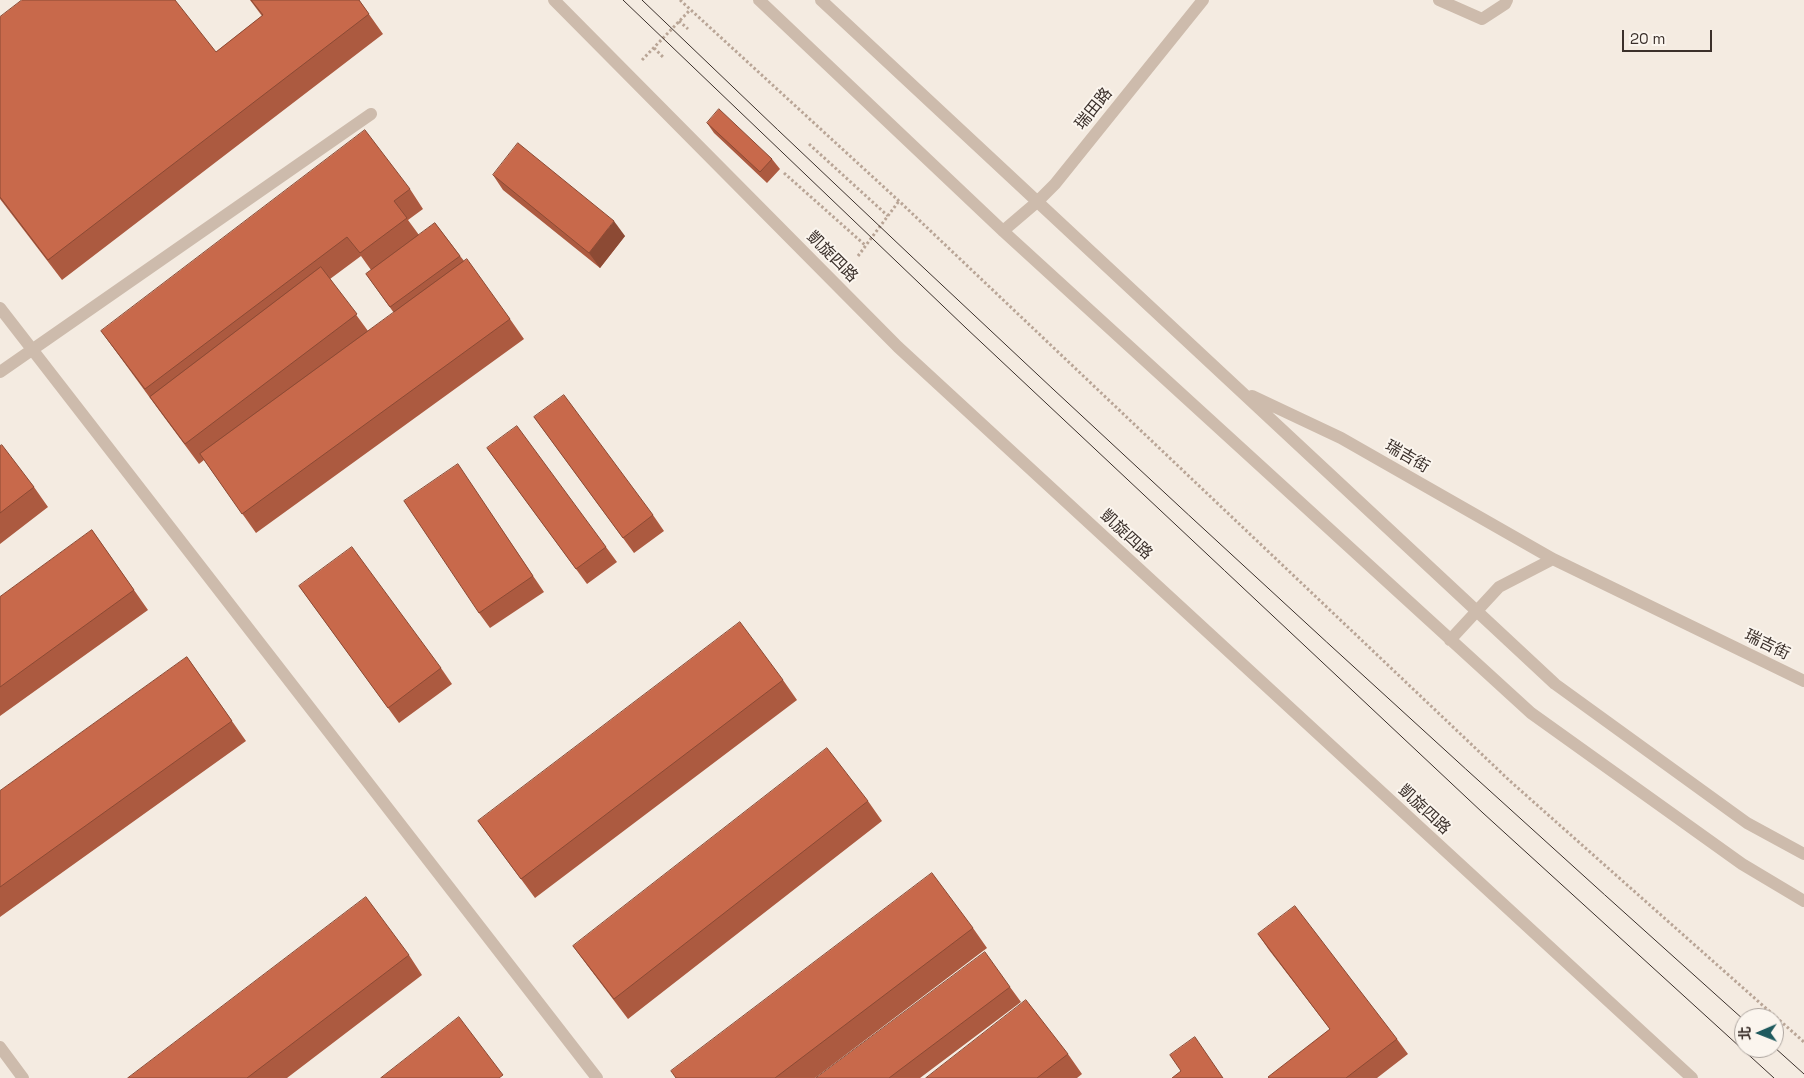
<!DOCTYPE html>
<meta charset="utf-8">
<style>
body{margin:0}
#map{position:relative;width:1804px;height:1078px;overflow:hidden;background:#f4ebe1;font-family:"Space Grotesk","Noto Sans TC",sans-serif}
canvas{display:block}
.north{position:absolute;left:1734px;top:1008px;width:50px;height:50px;box-sizing:border-box;background:#fbf5ee;border:1px solid #aea6a0;border-radius:50%;rotate:269deg;font-size:14px;font-weight:700;line-height:20px;text-align:center;color:#3b302b}
.north::after{content:'';display:block;margin:auto;width:18px;height:22px;background:#1f5a5e;clip-path:polygon(50% 0,100% 100%,50% 72%,0 100%)}
.scale{position:absolute;left:1622px;top:30px;width:90px;height:22px;box-sizing:border-box;border:2px solid #3b302b;border-top:0;padding-left:6px;font-size:15px;line-height:18px;white-space:nowrap;color:#3b302b;-webkit-text-stroke:4px #fbf5ee;paint-order:stroke}
</style>
<div id="map">
<canvas width="1804" height="1078"></canvas>
<div class="north">北</div>
<div class="scale">20 m</div>
</div>
<script>
const ctx = document.querySelector('canvas').getContext('2d');
ctx.lineJoin = 'round';
function strokePath(path, color, width, dash) {
  ctx.strokeStyle = color;
  ctx.lineWidth = width;
  ctx.lineCap = dash ? 'butt' : 'round';
  ctx.setLineDash(dash || []);
  ctx.stroke(path);
}
function fillPath(path, color) {
  ctx.fillStyle = color;
  ctx.fill(path, 'evenodd');
}
function write(font, color, halo, rows, align = 'center') {
  ctx.font = font + ' "Space Grotesk","Noto Sans TC",sans-serif';
  ctx.lineWidth = 4;
  ctx.setLineDash([]);
  ctx.textBaseline = 'middle';
  ctx.strokeStyle = halo;
  ctx.fillStyle = color;
  for (const [text, x, y, turn = 0] of rows) {
    ctx.save();
    ctx.translate(x, y);
    ctx.rotate((+turn || 0) * Math.PI / 180);
    ctx.textAlign = isNaN(turn) ? turn : align;
    if (halo) ctx.strokeText(text, 0, 0);
    ctx.fillText(text, 0, 0);
    ctx.restore();
  }
}
strokePath(new Path2D(`
 M680,0L899,201L1510,781L1804,1042
 M679,21L688,29
 M654,48L663,57
 M642,60L690,10
 M809,144L888,216
 M784,173L865,245
 M858,256L899,201`), '#b9a596', 3, [2.5, 2.5]);
strokePath(new Path2D(`
 M554,0L898,347L1692,1078
 M759,0L1003,231L1531,713L1742,864L1804,901
 M821,0L1555,684L1747,823L1804,854
 M1439,0L1482,19L1505,4L1507,0
 M1003,231L1037,202L1055,184L1203,0
 M0,308L597,1078
 M0,372L371,114
 M1252,396L1341,438L1553,559
 M1450,640L1499,587L1553,559L1804,681
 M0,1047L23,1078`), '#cdbbac', 12);
strokePath(new Path2D(`
 M623,0L966,328L1483,813L1774,1078
 M642,0C1003,347 1371,686 1744,1020
 M1774,1047L1804,1074`), '#3b302b', 1);
fillPath(new Path2D(`
 M250,0H359L383,34L62,280L0,199V17L216,52L262,16Z
 M707,123L772,159L780,169L767,183L714,133Z
 M493,175L625,236L600,268L503,190Z
 M410,189L423,209L408,220L419,235L435,223L464,261L510,319L524,339L256,533L204,460L199,464L164,417L101,331ZM361,256L371,270L366,274L394,313L368,331L330,279Z
 M534,417L653,515L664,531L634,553Z
 M0,446L34,487L48,507L0,544Z
 M487,448L606,547L617,562L587,584Z
 M468,480L544,592L490,628L479,613Z
 M92,530L148,610L0,716V597Z
 M299,586L441,668L452,684L399,723Z
 M187,657L246,741L0,917V791Z
 M783,680L797,700L535,898L478,821Z
 M868,801L882,821L628,1019L587,965L573,946Z
 M973,928L987,948L815,1078H675Z
 M1258,934L1397,1039L1408,1054L1377,1078H1269L1330,1029L1269,950Z
 M409,955L422,975L287,1078H128Z
 M1010,987L1021,1002L920,1078H816Z
 M1068,1054L1082,1074L1077,1078H926Z`), '#ac5a40');
fillPath(new Path2D(`
 M614,221L625,236L600,268L589,253Z`), '#8c4a34');
const building = new Path2D(`
 M22,0H175L216,52L263,15L251,0H359L369,14L48,260L0,197V17Z
 M719,109L772,159L760,172L707,123Z
 M365,130L410,189L394,201L407,218L360,253L347,237L145,389L101,331Z
 M518,143L614,221L589,253L493,175Z
 M435,223L460,256L390,307L366,274Z
 M467,259L510,319L242,514L200,454Z
 M321,267L357,314L185,444L150,397Z
 M564,395L653,515L623,538L534,417Z
 M517,426L606,547L576,569L487,448Z
 M2,445L34,487L0,513V446Z
 M458,464L533,576L479,613L404,501Z
 M92,530L134,590L0,687V597Z
 M352,547L441,668L388,708L299,586Z
 M740,622L783,680L521,879L478,821Z
 M187,657L232,721L0,887V791Z
 M827,748L868,801L614,999L573,946Z
 M932,873L973,928L775,1078H676L671,1071Z
 M366,897L409,955L247,1078H128Z
 M1295,906L1397,1039L1346,1078H1269L1268,1077L1330,1029L1258,934Z
 M985,952L1010,987L889,1078H816Z
 M1026,1000L1068,1054L1037,1078H926Z
 M459,1017L503,1075L499,1078H381Z
 M1195,1037L1223,1078H1172L1181,1071L1170,1055Z`);
fillPath(building, '#c8694b');
strokePath(building, '#8c4a34', 1);
write('16px', '#3b302b', '#fbf5ee', [
 ["瑞田路",1094,109,-51],
 ["凱旋四路",832,257,45],
 ["瑞吉街",1407,457,30],
 ["凱旋四路",1126,535,43],
 ["瑞吉街",1767,645,26],
 ["凱旋四路",1424,810,43]
]);
</script>
